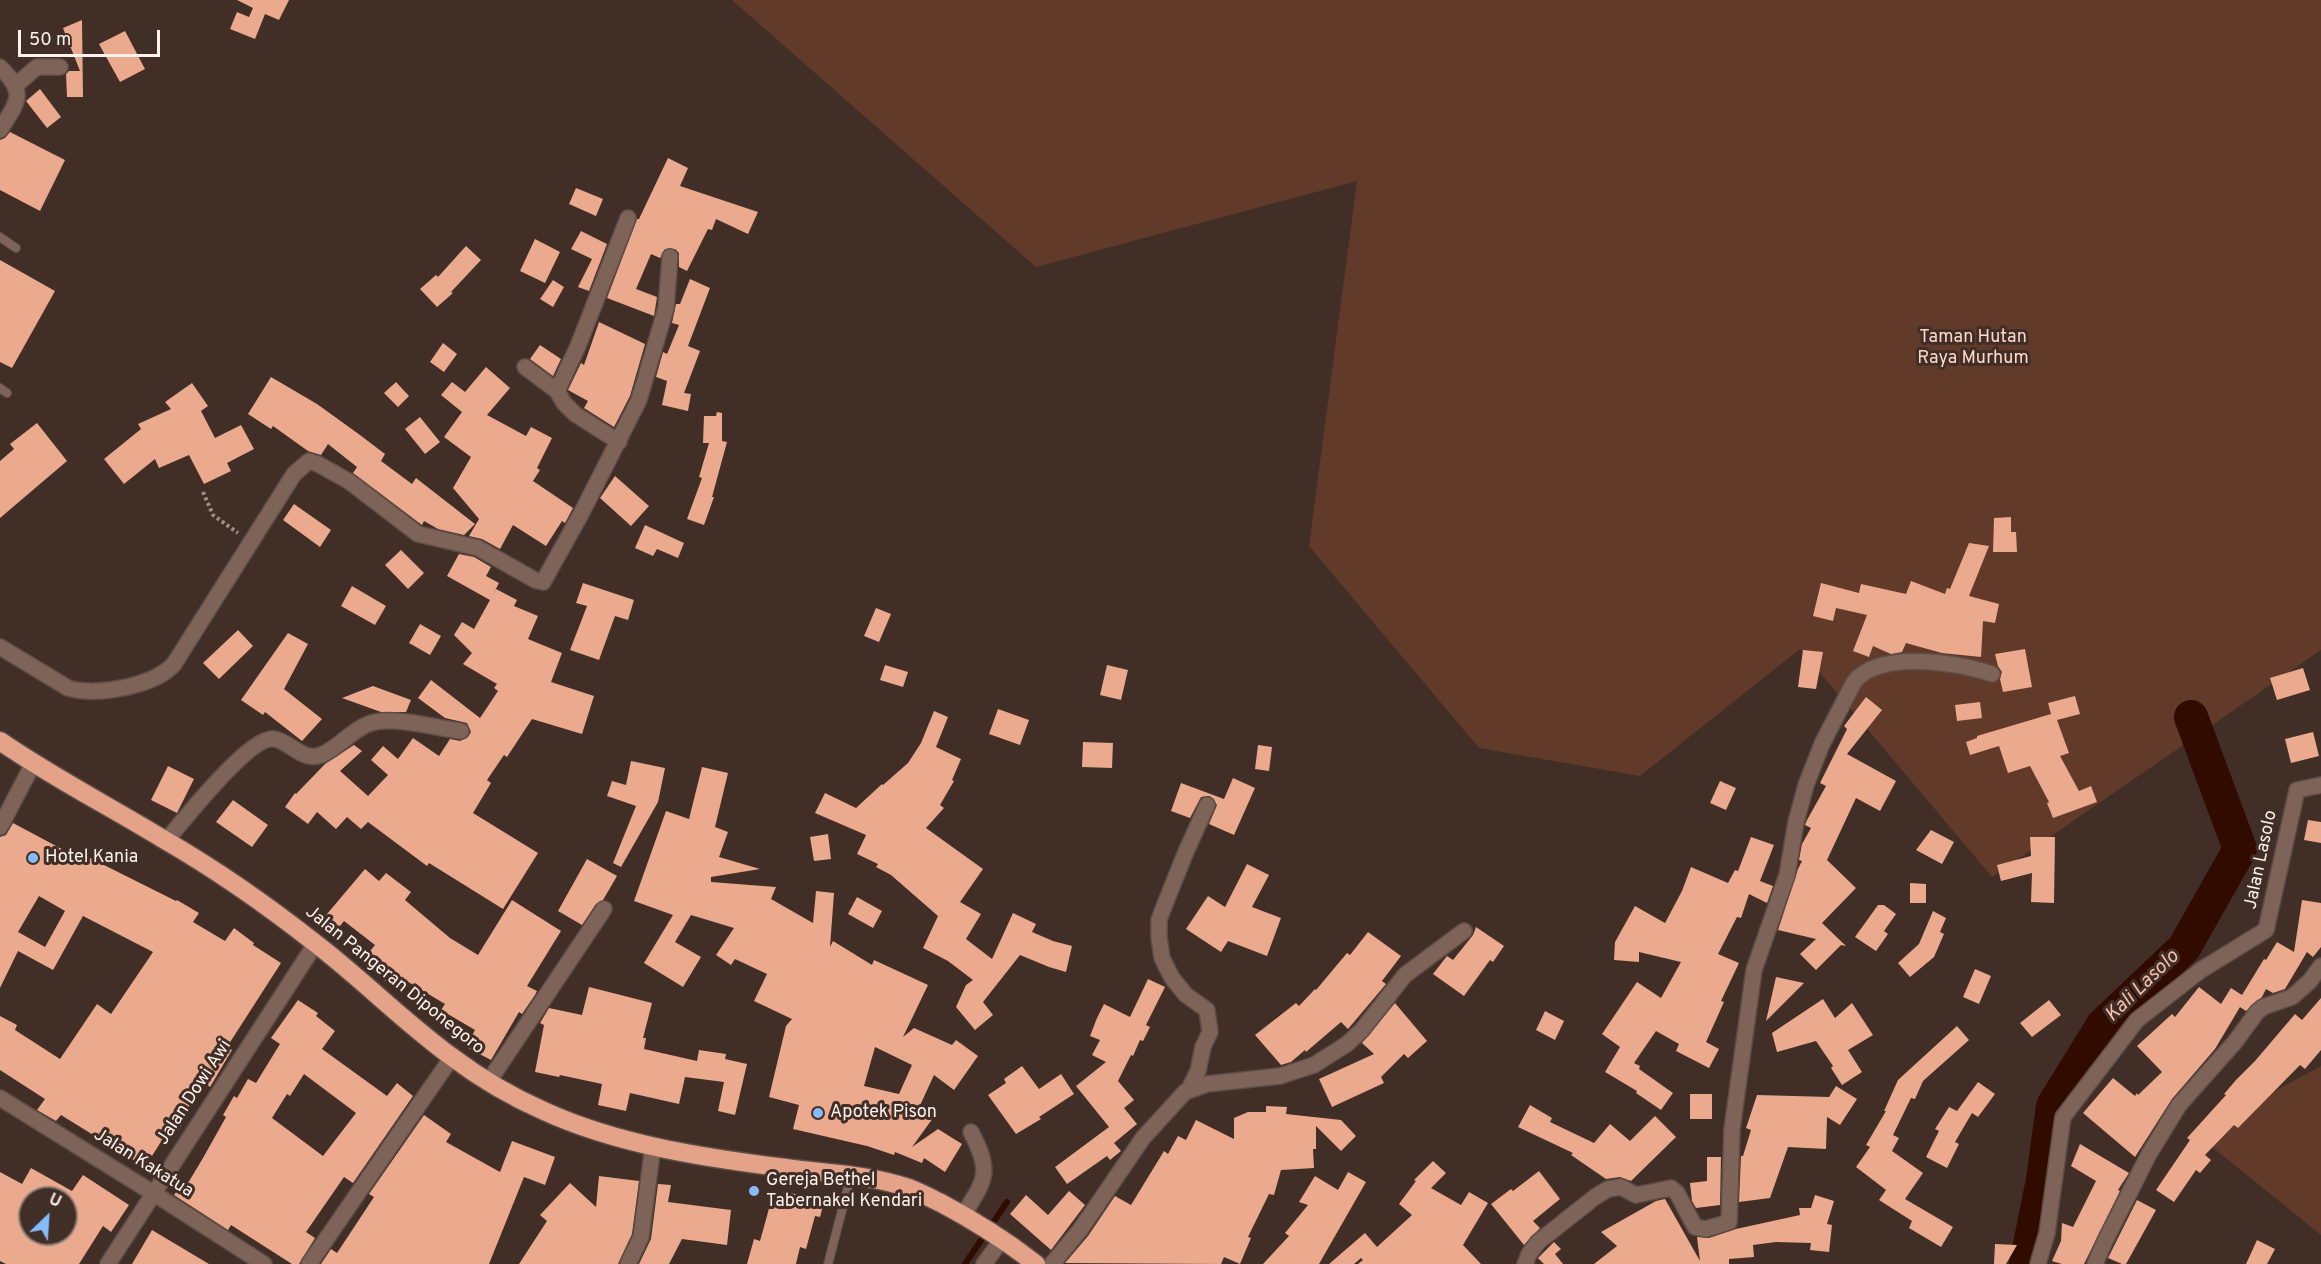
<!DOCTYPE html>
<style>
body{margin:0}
#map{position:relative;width:2321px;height:1264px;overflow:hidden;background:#402e27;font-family:Overpass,sans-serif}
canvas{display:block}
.north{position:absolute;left:18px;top:1186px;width:60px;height:60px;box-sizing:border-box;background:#402e27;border:2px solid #8c7c76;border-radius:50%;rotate:25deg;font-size:16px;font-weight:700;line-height:24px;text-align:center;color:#fef2ed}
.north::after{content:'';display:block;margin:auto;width:21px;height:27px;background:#86bbfb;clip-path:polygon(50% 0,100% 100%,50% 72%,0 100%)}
.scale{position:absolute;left:18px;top:30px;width:142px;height:27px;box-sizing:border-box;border:3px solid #fef2ed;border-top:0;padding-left:8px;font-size:18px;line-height:21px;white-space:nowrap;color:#fef2ed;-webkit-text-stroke:4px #402e27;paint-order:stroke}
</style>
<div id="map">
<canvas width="2321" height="1264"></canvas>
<div class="north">U</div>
<div class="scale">50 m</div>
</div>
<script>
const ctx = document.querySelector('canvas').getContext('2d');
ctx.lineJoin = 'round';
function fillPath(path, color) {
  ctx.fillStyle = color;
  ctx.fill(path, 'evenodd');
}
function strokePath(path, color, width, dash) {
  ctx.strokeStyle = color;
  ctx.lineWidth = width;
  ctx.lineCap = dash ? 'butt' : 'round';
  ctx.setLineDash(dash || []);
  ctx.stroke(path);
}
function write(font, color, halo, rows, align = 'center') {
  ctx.font = font + ' Overpass,sans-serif';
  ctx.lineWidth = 6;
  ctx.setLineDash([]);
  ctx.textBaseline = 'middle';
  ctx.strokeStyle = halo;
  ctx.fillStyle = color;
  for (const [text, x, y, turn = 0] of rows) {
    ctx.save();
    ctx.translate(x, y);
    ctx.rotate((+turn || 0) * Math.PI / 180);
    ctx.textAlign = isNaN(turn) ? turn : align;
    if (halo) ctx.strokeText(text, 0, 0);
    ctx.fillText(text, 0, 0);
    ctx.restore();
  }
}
fillPath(new Path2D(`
 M732,0H2321V650L1992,877L1800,649L1640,776L1479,748L1309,546L1357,181L1036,267Z
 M2321,1066V1235L2196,1134Z`), '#623a2a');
strokePath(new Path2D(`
 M965,1264L1007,1202`), '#310a00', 6);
strokePath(new Path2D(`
 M2026,1264L2043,1180L2053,1106L2103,1025L2184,948L2240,849L2191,717`), '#310a00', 34);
fillPath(new Path2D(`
 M237,0H289L279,20L265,14L255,39L230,29L237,12L249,17L253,8Z
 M82,20L83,97H67L66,74L69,71H80L63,28Z
 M125,31L145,69L120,82L99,44Z
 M40,89L61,117L47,128L26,101Z
 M10,132L65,160L40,211L0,190V140L5,138Z
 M668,158L688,168L680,186L758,212L748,234L716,219L712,230L708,229L687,271L679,267V253L675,249H665L660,258L651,254L636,289L657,297L654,316L607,298L637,219H639Z
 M576,188L603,199L596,216L569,204Z
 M581,231L607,244L589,291L578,287L592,259L571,249Z
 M535,239L560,252L545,283L520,271Z
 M466,246L481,260L451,292L453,293L437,307L420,289L436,275L438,277Z
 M0,260L55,291L12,368L0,362Z
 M690,279L710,288L688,346L700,351L684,393L691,394L688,411L662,405L667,381L656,377L663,352L667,354L679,325L672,323L676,304H680Z
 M553,280L564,287L553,307L540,299Z
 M599,322L645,344L630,396L614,427L584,408L588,401L568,390L581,363L584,365Z
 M443,343L457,354L444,372L430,362Z
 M540,345L561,359L553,376L530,359Z
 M486,367L510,388L487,415L526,436L531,427L552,438L537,468L540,470L533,481L573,508L565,523L562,521L546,546L513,525L500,549L482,539L469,536L479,519L453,488L471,457L444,437L462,412L441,395L452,382L465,392Z
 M271,377L317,404L360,435L385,454L381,461L412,484L416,478L475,524L464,535L438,529L424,521L422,525L353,473L357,467L328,444L321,455L308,451L273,426L271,429L248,414Z
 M396,382L409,396L398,407L384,393Z
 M192,383L208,406L201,411L215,438L241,425L254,449L227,463L231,471L204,484L189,455L159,468L155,459L124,484L104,459L141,429L138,424L171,409L165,402Z
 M717,412L722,413V441L727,442L712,497H714L704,525L687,519L702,478L699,477L709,443H703L704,416H716Z
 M420,417L440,442L425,454L405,429Z
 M37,423L67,461L0,518V461L14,449L10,444Z
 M615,476L649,506L631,526L600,498Z
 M294,504L331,530L320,547L283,520Z
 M2011,517V532H2016L2017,552H1993L1994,518Z
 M645,525L684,543L678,558L657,549L653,556L635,548Z
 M1969,543L1989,546L1969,596L1999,604L1995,623L1983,621L1981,657L1942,653L1906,643L1902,652L1891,654L1873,646L1869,657L1853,651L1867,615L1836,608L1833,621L1813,616L1821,583L1859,593L1861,584L1906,594L1911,581L1945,594L1947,588L1950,589Z
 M401,550L424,573L408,589L385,565Z
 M459,554L474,557L491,567L486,576L499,583L490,600L447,576Z
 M583,583L634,600L628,620L615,616L599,660L570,650L587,606L576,603Z
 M352,586L386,606L375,625L341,606Z
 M496,589L517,600L514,606L538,616L528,639L562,653L551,682L594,696L582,734L532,719L507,757L504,755L487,780L491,783L473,813L538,853L503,909L429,863L427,866L368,822L361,829L347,817L336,829L317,812L308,824L285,807L295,793L296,794L325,764L354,745L362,751L340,771L368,796L388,775L371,760L383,746L398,759L413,738L439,756L450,739L460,741L468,737L471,732L467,723L445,718L418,698L431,680L480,718L498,691L494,688L497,684L463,664L472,653L454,635L462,622L474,629Z
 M876,608L891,614L879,642L864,636Z
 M420,624L441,636L430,655L409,643Z
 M238,630L253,646L219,679L203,663Z
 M288,633L308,644L284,689L322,719L302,741L265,712L263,715L241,700Z
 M2025,649L2032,687L2003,692L2000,679L2002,672L1998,666L1995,654Z
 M1803,650L1823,652L1816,689L1798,687Z
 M885,665L908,672L903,687L880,680Z
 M1107,665L1128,670L1121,700L1100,695Z
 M2303,668L2310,690L2277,700L2270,678Z
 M373,686L411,700L406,712H381L342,698Z
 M2075,696L2080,714L2057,720L2069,753L2060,756L2079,791L2091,786L2097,802L2053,818L2047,803L2049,802L2030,766L2008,773L1999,746L1970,755L1966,742L1977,738V736L2051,714L2048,703Z
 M1866,697L1882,710L1847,754L1896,781L1880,811L1856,798L1827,860L1856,888L1822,923L1846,946L1841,945L1816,970L1800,954L1816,939L1778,930L1798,869L1802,861L1799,860L1802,844L1811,828L1805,825L1807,820L1826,786L1820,783L1847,729L1844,726Z
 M1980,702L1982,718L1957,721L1955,705Z
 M998,709L1029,720L1020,745L989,734Z
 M934,711L948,717L936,747L961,759L952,780L954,781L940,805L944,808L926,828L983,869L960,902L981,914L966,939L992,959L1013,913L1036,924L1032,932L1053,941L1072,946L1066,972L1049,967L1020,955L983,1002L993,1015L975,1030L956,1007L966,985L973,980L948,961L923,948L938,916L891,875L876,867L878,864L857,854L866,835L815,813L825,793L856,808L882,784L883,785L908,763L921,743Z
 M2313,732L2319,756L2291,763L2285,739Z
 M1083,742L1113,743L1112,768L1082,767Z
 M1258,745L1272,747L1269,771L1255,769Z
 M631,761L665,768L658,802L621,867L613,863L636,806L607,796L612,781L626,785Z
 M168,766L194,779L177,813L151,800Z
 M702,767L728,773L715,827L728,832L719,857L760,869L711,877V882L776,887L771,899L813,923L816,891L834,893L830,947L833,941L872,965L874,960L928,985L903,1037L914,1028L952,1045L956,1040L978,1056L954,1090L934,1075L917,1112L933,1118L912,1147L938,1129L962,1144L945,1172L924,1158L922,1163L895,1152L894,1155L867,1146L793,1129L799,1105L769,1097L786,1026L792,1019L754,1001L767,974L735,959L731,965L716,955L734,928L691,915L675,942L701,957L683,987L644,963L673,915L634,901L666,811L689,819ZM875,1047L912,1065L899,1094L864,1086Z
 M1233,778L1255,788L1234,835L1209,824L1217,805L1210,796L1201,797L1190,818L1171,811L1181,783L1224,799Z
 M1720,781L1736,788L1726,810L1710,803Z
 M233,800L268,825L252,847L216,822Z
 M2308,820L2321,822V843L2304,840Z
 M13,823L88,863L90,858L176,901L177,900L199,913L193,922L225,941L234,928L254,943L253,945L281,963L227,1047L232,1050L210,1087L204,1082L185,1113L188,1114L178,1131L171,1126L145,1167L61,1115L56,1121L37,1110L45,1099L0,1070V1016L17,1025L15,1030L60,1059L97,1004L111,1014L153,952L83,916L53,970L18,951L0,988V837L6,835ZM39,896L65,911L45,947L18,932Z
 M1931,830L1954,842L1942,864L1916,850Z
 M828,834L831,859L814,861L810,837Z
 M1751,837L1774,845L1760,881L1773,886L1767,903L1749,894L1741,918L1737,917L1718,954L1739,963L1721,1001L1724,1002L1706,1042L1719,1049L1709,1068L1676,1051L1679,1044L1656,1031L1634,1063L1640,1066L1639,1069L1673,1093L1661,1110L1636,1093L1637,1091L1605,1072L1620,1047L1602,1034L1637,982L1661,998L1681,962L1639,952V962L1614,960L1615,942L1635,906L1665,923L1682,891L1691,867L1728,883L1735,870L1738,871Z
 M2030,837H2055L2054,903L2031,902L2032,873L2001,881L1997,865L2031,856Z
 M587,859L617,876L603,900L596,904L582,925L558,911Z
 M1247,864L1269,875L1252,907L1281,918L1267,956L1228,941L1221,952L1186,929L1208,896L1225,907Z
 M365,869L379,881L386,873L411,892L405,900L450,938L478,955L512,900L561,931L527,986L537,991L535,995L522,1014L519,1012L491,1060L466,1047L475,1030L441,1010L445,1004L405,980L396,990L362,961L375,945L344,921L336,931L322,920Z
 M1910,883L1926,884V903H1910Z
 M857,897L882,911L873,928L848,914Z
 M2302,900L2321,903V947L2313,957L2307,952L2285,989L2273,993L2266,989L2262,997L2246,1011L2240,1007L2215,1049L2172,1099L2135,1157L2083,1113L2113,1078L2135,1096L2137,1093L2138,1095L2162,1072L2137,1046L2172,1014L2175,1017L2199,987L2221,1004L2231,988L2242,995L2264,959L2266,960L2277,942L2294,952Z
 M1878,905H1884L1896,914L1884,931L1888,934L1876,951L1855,937Z
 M1933,911L1946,918L1940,932L1944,934L1934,957L1910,977L1898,963L1919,944Z
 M1476,927L1504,946L1493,962L1490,960L1464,996L1433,974L1447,956L1453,960L1473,935Z
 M1368,932L1401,956L1382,981L1386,984L1348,1029L1341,1022L1306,1052L1305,1050L1291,1062L1281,1065L1255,1035L1296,1003L1299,1006L1315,989L1316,990L1347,953L1350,955Z
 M1975,969L1991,976L1979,1004L1963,997Z
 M1776,977L1804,983L1766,1021Z
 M1148,979L1165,987L1146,1025L1150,1027L1143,1041L1140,1040L1133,1056L1131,1055L1118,1081L1134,1100L1124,1108L1137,1124L1114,1143L1121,1151L1110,1160L1107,1156L1067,1184L1055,1167L1109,1127L1076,1086L1106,1062L1092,1055L1100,1040L1090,1036L1097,1018L1104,1004L1130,1017Z
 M589,987L652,1003L643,1038H646L644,1049L697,1061L699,1050L726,1054L725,1059L747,1064L735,1115L718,1111L724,1082L685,1077L679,1104L630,1093L626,1111L598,1105L602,1084L560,1075L559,1077L535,1072L544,1025L540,1023L549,1008L582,1015Z
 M2321,998V1050L2305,1069L2300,1065L2238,1128L2234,1125L2205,1155L2211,1160L2200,1173L2196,1170L2174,1202L2156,1190L2190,1140L2187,1138L2226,1095L2224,1094L2236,1080L2255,1061L2295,1014L2302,1020Z
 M1823,999L1835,1018L1852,1003L1873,1035L1848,1050L1862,1072L1842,1085L1831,1068L1833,1066L1816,1041L1777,1052L1772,1033Z
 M298,1000L318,1013L316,1016L335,1031L322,1049L387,1096L397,1083L413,1096L353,1183L344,1177L306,1232L315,1238L299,1264H292L231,1225L228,1230L174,1195L181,1185L185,1188L203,1158L226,1117L223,1115L234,1096L237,1098L248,1079L256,1083L280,1044L271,1038ZM304,1074L356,1113L323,1156L272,1118L287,1094L290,1096Z
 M2049,1000L2061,1015L2032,1037L2020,1023Z
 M1395,1003L1427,1041L1408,1058L1404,1054L1381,1077L1384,1083L1332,1107L1319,1079L1374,1054L1362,1043Z
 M1545,1011L1564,1021L1555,1040L1536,1030Z
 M1957,1026L1969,1040L1923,1081L1915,1099L1911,1098L1893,1135L1899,1138L1892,1151L1923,1173L1905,1199L1953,1227L1941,1247L1909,1228L1912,1221L1879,1200L1886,1190L1856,1167L1870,1147L1866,1145L1886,1111H1884L1898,1080Z
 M1022,1066L1039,1089L1061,1074L1074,1094L1039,1117L1041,1119L1016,1134L988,1095L1006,1083L1004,1079Z
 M1978,1082L1995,1094L1978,1117L1972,1113L1955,1142L1959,1144L1947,1168L1926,1157L1939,1131L1935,1129L1949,1107L1957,1111Z
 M1836,1086L1857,1099L1840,1125L1827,1117L1826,1149L1788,1147L1770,1198L1739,1202L1741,1156H1743L1751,1130L1746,1128L1757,1095L1829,1097Z
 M1690,1094H1712V1119H1690Z
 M1530,1105L1552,1118L1550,1122L1594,1143L1610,1124L1630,1141L1655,1116L1676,1137L1631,1181L1620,1177L1606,1179L1571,1155L1573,1153L1518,1127Z
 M1266,1106L1287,1107L1286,1114L1341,1120L1356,1136L1341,1151L1316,1126V1149H1313L1314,1168L1281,1170L1274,1195L1269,1194L1248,1237L1251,1238L1240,1264L1224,1257L1221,1264L1065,1263L1088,1236L1115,1196L1131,1205L1164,1151L1168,1154L1178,1136L1186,1140L1196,1120L1234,1139V1118L1248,1112H1266Z
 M424,1115L451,1134L446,1142L500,1172L512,1141L555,1157L545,1185L524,1177L489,1264H321L331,1249L337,1253L374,1197L369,1194Z
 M2080,1144L2129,1173L2118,1190L2120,1191L2084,1264H2062L2052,1261L2061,1241L2062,1223L2073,1227L2096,1181L2071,1166Z
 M1707,1157H1721L1720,1205L1696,1208L1692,1201L1690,1183L1707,1181Z
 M1433,1161L1446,1173L1431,1188L1461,1205L1469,1192L1488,1203L1463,1245L1481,1264H1358L1363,1260L1361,1258L1354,1264H1329L1365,1233L1377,1247L1412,1215L1399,1204L1416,1181L1414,1180Z
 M31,1168L72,1191L83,1175L129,1205L111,1232L103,1226L79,1264H6L0,1261V1172L22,1184ZM30,1198H66V1234H30Z
 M1539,1171L1560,1199L1533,1221L1540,1228L1524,1245L1491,1204L1511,1189L1513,1191Z
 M1348,1172L1366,1182L1319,1264H1263L1289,1236L1285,1233L1308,1205L1299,1202L1315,1176L1338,1190Z
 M599,1176L639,1181L632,1234L618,1264H519L547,1221L540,1215L570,1183L596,1207Z
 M658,1184L671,1185L668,1202L731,1210L727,1245L682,1239L669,1264H639L651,1239Z
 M784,1191L824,1202L820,1217L815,1216L806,1249L800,1247L796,1264H747L754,1239L760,1241L770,1205L779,1208Z
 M1069,1191L1085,1205L1051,1250L1010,1214L1026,1195L1048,1215Z
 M1815,1195L1834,1201L1827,1224L1832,1225L1829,1252L1810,1250L1811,1243L1776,1242L1753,1245L1754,1257L1729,1259V1264H1594L1617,1246L1601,1232L1656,1201L1665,1199L1700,1261L1697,1237L1709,1238L1736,1229L1800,1215L1799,1208H1811Z
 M2137,1200L2156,1210L2126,1264H2122L2108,1258Z
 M152,1230L209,1264H132Z
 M2257,1240L2275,1249L2267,1264H2246Z
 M1554,1242L1561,1249L1555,1254L1563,1264H1544L1538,1258Z
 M1995,1244L2017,1245L2006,1264H1994Z`), '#eba98e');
const lane = new Path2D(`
 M0,237L16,248
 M0,388L7,393
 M828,1264L851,1176`);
const street = new Path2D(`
 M0,67C27,94 18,101 0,130
 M16,85L37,67H60
 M525,367L557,391L564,403L575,414L619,442
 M557,391L578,346L628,218
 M0,647L68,688C95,697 155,686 174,664L294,474L309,461L318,464L350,482L418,534L478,548L535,580L543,582L581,514L639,400L666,308L670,257
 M0,827L33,764
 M166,841C182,822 251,734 275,739C290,742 303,762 321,755C337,749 350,732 366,725C390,714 435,728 461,731
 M489,1081L604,909
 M1189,1089L1198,1071L1203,1047L1210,1032L1207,1010L1186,995L1172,978L1162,958L1159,937V920L1163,909L1185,854L1207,805
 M0,1098L153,1193L264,1264
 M963,1215C986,1179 992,1172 971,1132
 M108,1264L316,943
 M309,1264L452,1057
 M628,1264L641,1237L653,1146
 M984,1264L1003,1238
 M1052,1264L1080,1230L1143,1138L1185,1092L1207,1084L1280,1076L1314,1065L1347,1044L1362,1030L1405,975L1464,931
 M1525,1264L1529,1254L1538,1242L1595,1197L1608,1189L1621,1187L1636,1195L1671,1188L1677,1193L1695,1227L1706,1229L1729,1222L1732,1129L1754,970L1787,875L1796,822L1806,785L1822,744L1854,682C1879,650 1957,662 1992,674
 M2038,1264L2047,1233L2063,1117L2137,1020L2201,970L2266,930L2297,790L2321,785
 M2095,1264L2105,1241L2149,1154L2179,1105L2235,1042L2257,1012L2263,1007L2292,997L2310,981L2321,966`);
const highway = new Path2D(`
 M0,741C52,777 109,806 163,839C215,869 268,906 315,943C362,979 404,1022 452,1057C480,1078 512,1097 544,1111C618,1145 706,1158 786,1168C828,1174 868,1174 909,1188C920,1192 930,1198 941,1203C975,1221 1005,1240 1036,1264`);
strokePath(lane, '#5e4d47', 10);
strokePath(street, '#5e4d47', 18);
strokePath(highway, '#5e4d47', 21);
strokePath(new Path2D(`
 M203,492L213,515L238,533`), '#9e8f89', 4, [3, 3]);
strokePath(lane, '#7e6358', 8);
strokePath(street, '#7e6358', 15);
strokePath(highway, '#e4a388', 18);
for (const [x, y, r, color] of [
 [33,858,6,"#86bbfb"],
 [818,1113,6,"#86bbfb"],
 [754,1191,6,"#86bbfb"]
]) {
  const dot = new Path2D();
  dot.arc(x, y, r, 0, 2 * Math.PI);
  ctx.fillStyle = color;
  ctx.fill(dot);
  strokePath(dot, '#402e27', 2);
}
write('18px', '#fdd8c9', '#402e27', [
 ["Taman Hutan",1973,338],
 ["Raya Murhum",1973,359]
]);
write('18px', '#fef2ed', '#402e27', [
 ["Hotel Kania",45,858],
 ["Apotek Pison",830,1113],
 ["Gereja Bethel",766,1181],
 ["Tabernakel Kendari",766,1202]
], 'left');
write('18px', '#fef2ed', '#402e27', [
 ["Jalan Lasolo",2262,860,-78],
 ["Jalan Pangeran Diponegoro",394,981,39],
 ["Jalan Dowi Awi",195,1093,-57],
 ["Jalan Kakatua",143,1164,32]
]);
write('italic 20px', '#f7c1ab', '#402e27', [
 ["Kali Lasolo",2143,987,-44]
]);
</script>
